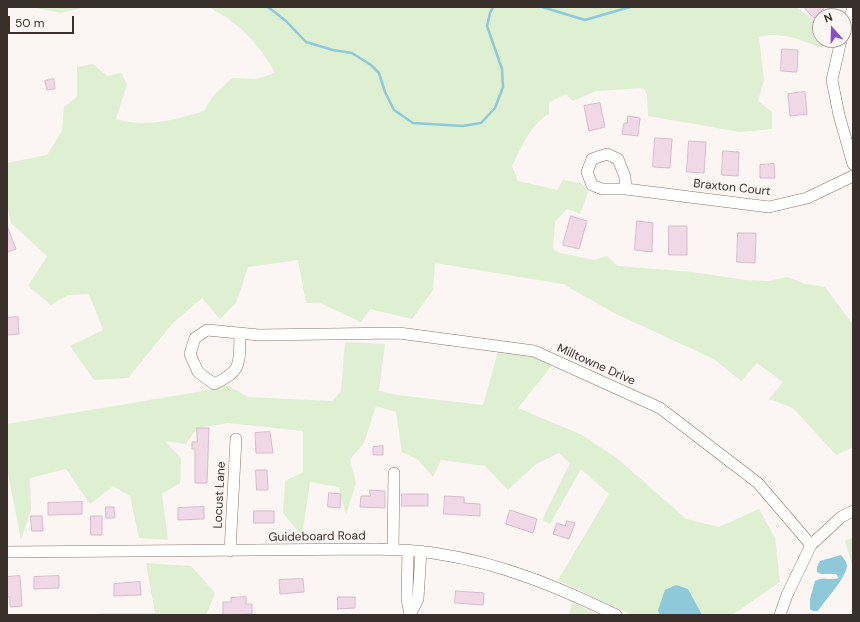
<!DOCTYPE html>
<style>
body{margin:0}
#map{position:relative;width:860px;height:622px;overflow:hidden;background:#fbf5f3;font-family:"DM Sans",sans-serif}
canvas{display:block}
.frame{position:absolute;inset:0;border:8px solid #3a302b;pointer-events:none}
.north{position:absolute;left:812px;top:8px;width:40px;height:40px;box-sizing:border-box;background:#fbf5f3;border:1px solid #aea6a3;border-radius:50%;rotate:340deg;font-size:11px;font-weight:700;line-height:16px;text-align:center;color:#3a302b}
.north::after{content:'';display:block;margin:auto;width:14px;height:18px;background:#884fc6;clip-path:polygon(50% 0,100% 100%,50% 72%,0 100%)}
.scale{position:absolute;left:8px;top:16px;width:66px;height:18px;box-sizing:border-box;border:2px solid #3a302b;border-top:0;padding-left:5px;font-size:12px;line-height:14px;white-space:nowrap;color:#3a302b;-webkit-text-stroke:3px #fbf5f3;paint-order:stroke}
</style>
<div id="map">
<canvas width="860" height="622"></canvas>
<div class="frame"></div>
<div class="north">N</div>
<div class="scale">50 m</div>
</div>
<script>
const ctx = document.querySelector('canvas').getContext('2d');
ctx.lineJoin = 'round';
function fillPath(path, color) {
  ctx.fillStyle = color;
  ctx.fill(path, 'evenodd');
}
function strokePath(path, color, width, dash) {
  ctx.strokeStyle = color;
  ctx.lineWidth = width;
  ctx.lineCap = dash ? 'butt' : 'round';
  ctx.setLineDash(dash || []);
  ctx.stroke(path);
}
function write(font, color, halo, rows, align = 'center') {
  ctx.font = font + ' "DM Sans",sans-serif';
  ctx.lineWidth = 3.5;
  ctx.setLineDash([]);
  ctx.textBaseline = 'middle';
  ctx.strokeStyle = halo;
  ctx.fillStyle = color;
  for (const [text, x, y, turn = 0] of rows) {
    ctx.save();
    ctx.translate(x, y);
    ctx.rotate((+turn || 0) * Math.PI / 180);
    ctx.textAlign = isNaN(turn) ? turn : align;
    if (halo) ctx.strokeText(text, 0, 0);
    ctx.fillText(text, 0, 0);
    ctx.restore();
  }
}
fillPath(new Path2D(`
 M32,7H85L61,13Z
 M208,7H796L820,24V40H826L822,48C801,40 781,31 759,37L764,80L758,101L772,112V129L740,132L648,116L647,95L644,88L596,91L573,101L566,94L549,102V114C530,124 522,147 512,166L518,181L557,190L563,180L581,183L588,192L580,214L567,209L555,222L553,249L560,253L594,260L607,256L618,266L692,272L746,280L768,281L788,277L805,284L825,287L853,325V447L836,455L793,408L769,399L783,382L757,363L741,381L714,359L616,314L563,284L435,263L433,290L412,319L370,309L361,322L320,303H306L298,260L248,267L236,303L220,319L202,298L172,324L128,378L94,380L70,346L103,330L89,294L68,295L51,305L28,286L47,256L11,223L7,205V163L47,155L62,131L64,107L77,97V67L93,64L107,76L121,73L127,84L116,119C145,128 176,120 204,111L213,96L232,78L256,79L275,73C261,45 236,20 208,7Z
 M345,342L385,344L379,391L397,395L483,405L498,352L530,354L553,364L518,408L582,435L618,459L686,519L719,527L759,509L775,538L780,582L732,615H632L558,580L609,494L581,469L550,524L542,520L570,463L559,453L536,464L508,490L485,466L441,460L433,477L417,459L402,452L396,412L376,406L364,443L350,459L356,483L346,515L339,487L310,482L302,536L283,513L285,481L303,472V431L228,423L197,428L186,444L165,441L181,458L180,483L162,494L168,540L139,538L130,496L113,486L90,504L66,469L30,478L31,510L21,540L7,468V424L209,390L227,385L248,397L332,401L341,391Z
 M853,537V567L845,541Z
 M146,563L191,566L215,593L206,615H89L104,613H155Z
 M572,602L598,615H569Z`), '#deefd2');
fillPath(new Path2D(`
 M841,555C844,559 847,562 847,566C846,578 825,600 818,611H813L810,609V599L815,581C823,576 831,581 839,578L836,574H821L817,572V567L820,561Z
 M676,585L688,589L702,615H660L658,610L665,590Z`), '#8dc9d8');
strokePath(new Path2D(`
 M268,7L286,21L306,42L333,50L352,53L371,65L379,73L385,92L394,110L413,123L463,126L481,123L495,108L503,87L502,69L487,26L490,13L493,7
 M542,7L585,20L630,7`), '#8dc9d8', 2.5);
const building = new Path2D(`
 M804,7H825L814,18Z
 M782,49L798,50L797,72L781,71Z
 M54,79L55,89L47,90L45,81Z
 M805,92L807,114L790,116L788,94Z
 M600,103L605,127L589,131L584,106Z
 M628,116L640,118L638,136L622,134L624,123H627Z
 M655,138L672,139L670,168L653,167Z
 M689,141L706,142L704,173L687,172Z
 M723,151L739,152L738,176L722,175Z
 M774,164L775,178H760V165Z
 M571,216L587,221L579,249L563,245Z
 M637,221L653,223L652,252L635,250Z
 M7,226L16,249L8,252L7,248Z
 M669,226H687V255H669Z
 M738,233H756L755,263L737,262Z
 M18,317L19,334L7,335V318Z
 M197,428H209L207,483H195V449H192V442H197Z
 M270,432L273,453H256L255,433Z
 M383,446V455H373V447Z
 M256,470H267L268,490H257Z
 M370,490L385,491V508L360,507L361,496H370Z
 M329,493L341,494L340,508L328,507Z
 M402,494H428V506H402Z
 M445,496L464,497V503L480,504V516L444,514Z
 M82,502V514L48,515V503Z
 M106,507H114L115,518H106Z
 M204,507V519L178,520V508Z
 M510,510L537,519L533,533L506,524Z
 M254,511H274V523H254Z
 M31,516H42L43,531H32Z
 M91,516H102V535H91Z
 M567,521L575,523L569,539L553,534L557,523L565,526Z
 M20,576L22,606L10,607V597H7V577Z
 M59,576V588L34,589V577Z
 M303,579L304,592L280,594L279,580Z
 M140,582L141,595L114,596V584Z
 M456,591L484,593L483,605L455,603Z
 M246,597V604H252V614L223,615V602H231V598Z
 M338,597H355V608L338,609Z`);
fillPath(building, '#f1d8e7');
strokePath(building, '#d5bccb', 1);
const minor = new Path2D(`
 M844,32L853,8
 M841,40L832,80L839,115L853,164
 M626,189L625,177L618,159L607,154L592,159L587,172L592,185L602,189H626L769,207L807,198L853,176
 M240,334C239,363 243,371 214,384L198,372L190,354L195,338L207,330L259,335L399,333L534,351L660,408L758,483L811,545L787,595L780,615
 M811,545L841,517L853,511
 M393,550L394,473
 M408,550L407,599L410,615
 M230,551L236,439
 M7,552L376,549C397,550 418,550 439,554C501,563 560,588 616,615
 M410,615L418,599L421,551`);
strokePath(minor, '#8c746a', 12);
strokePath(minor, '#fff', 11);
write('12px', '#3a302b', '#fbf5f3', [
 ["Braxton Court",732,188,6],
 ["Milltowne Drive",596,365,24],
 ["Locust Lane",220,495,-87],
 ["Guideboard Road",317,537,-1]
]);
</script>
